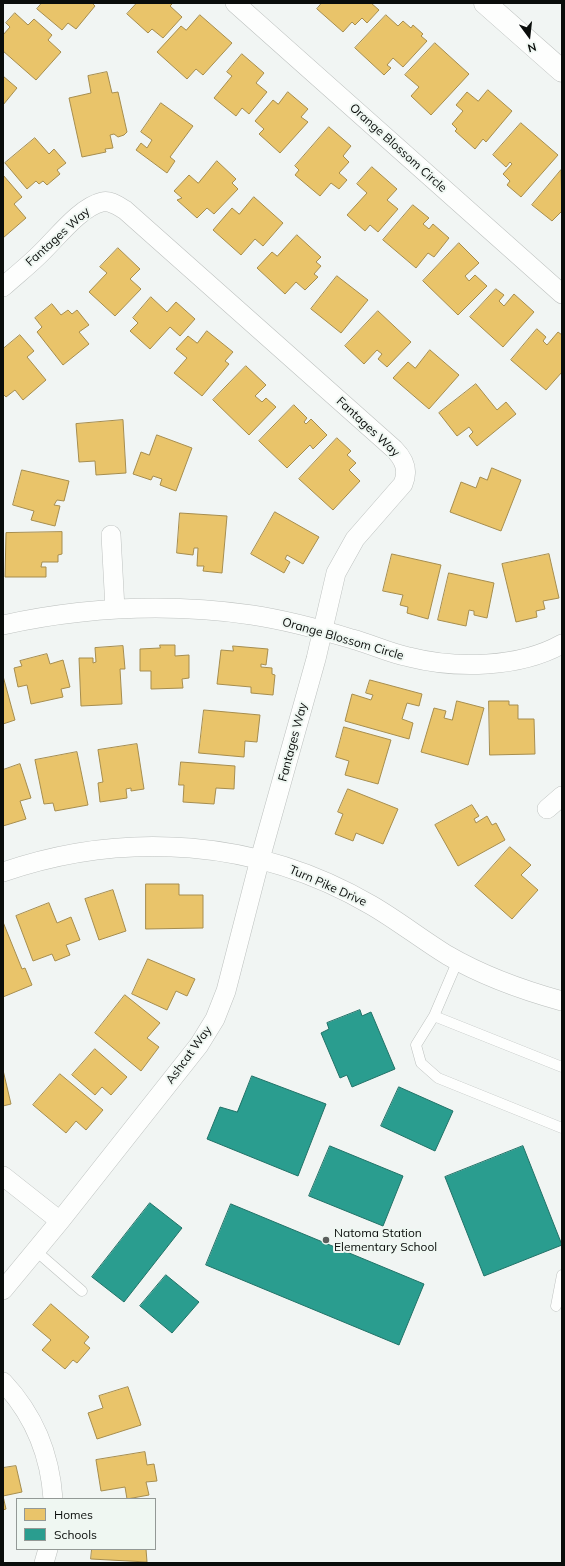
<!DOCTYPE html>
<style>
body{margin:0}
#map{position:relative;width:565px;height:1566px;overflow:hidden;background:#f1f5f3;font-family:Mulish,sans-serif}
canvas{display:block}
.frame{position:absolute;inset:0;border:4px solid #0a0d0b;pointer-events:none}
.legend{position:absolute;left:16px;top:1498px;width:140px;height:52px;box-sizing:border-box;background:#eff7f2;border:1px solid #939996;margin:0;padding:5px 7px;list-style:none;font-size:12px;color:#0a0d0b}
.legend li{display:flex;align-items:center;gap:8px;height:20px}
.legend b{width:20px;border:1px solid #939996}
.north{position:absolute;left:509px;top:16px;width:40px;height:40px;-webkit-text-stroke:3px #eff7f2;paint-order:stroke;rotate:165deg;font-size:11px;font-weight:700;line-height:16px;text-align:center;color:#0a0d0b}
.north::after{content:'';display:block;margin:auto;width:14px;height:18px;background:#0a0d0b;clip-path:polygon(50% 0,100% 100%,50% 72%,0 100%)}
</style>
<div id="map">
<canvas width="565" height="1566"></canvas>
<div class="frame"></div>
<ul class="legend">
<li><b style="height:11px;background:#e9c46a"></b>Homes</li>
<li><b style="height:11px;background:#2a9d8f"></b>Schools</li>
</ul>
<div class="north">N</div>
</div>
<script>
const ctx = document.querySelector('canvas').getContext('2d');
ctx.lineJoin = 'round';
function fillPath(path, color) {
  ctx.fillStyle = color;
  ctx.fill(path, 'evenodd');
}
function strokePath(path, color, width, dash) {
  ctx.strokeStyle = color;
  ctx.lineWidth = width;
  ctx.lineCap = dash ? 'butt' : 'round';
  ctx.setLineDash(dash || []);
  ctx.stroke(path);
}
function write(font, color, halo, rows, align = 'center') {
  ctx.font = font + ' Mulish,sans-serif';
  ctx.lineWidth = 4;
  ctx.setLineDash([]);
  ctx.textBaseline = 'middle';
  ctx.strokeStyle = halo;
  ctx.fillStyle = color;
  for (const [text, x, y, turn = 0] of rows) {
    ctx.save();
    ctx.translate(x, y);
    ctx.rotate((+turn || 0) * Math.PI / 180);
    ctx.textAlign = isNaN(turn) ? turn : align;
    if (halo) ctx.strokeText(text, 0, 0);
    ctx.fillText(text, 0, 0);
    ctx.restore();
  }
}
const homes = new Path2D(`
 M42,3H92L95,6L76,29L68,23L62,30L37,9Z
 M137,3H173L170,6L182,17L163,38L152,29L148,33L127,14Z
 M322,3H371L379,10L367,23L362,18L355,25L352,22L343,32L317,9Z
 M15,13L28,25L34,19L52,35L48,40L61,52L36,80L3,51V35L10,27L6,23Z
 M200,15L232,43L203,75L196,69L187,79L157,52L181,26L186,30Z
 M386,15L398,26L403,21L411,28L413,25L423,34L421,36L427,41L403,67L393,58L387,65L391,68L384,75L355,48Z
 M435,43L469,74L431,115L411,96L419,87L405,75Z
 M242,54L264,73L256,83L267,92L249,114L242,108L236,116L214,98L232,76L227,72Z
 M107,72L112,93L118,92L127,132L124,135L118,137L114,134L110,135L113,148L105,149L106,152L82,157L69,98L91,93L88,76Z
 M3,76L17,88L3,105Z
 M488,90L512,111L486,142L483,139L475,149L455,131L457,129L452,124L463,111L456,105L467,92L478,101Z
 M288,92L308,109L301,117L308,122L280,153L259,134L264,129L255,121L273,100L278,104Z
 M161,103L193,126L170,157L175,161L167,173L136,150L141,143L147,148L152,140L141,132Z
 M521,123L558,155L521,197L507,185L510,181L503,174L512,164L510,162L506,167L493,155Z
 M329,127L351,146L343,156L349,162L339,173L347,180L339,189L331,183L320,196L295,175L299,170L295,166Z
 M35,138L49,154L54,149L66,163L57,170L60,174L47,185L43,181L39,184L36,181L27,189L5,163Z
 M217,161L236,179L232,183L238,189L214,214L207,208L197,218L177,200L182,198L174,191L189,175L198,183Z
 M372,167L397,189L387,200L398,209L378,232L370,225L365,231L347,215L367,193L357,184Z
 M561,170L562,211L552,221L532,205Z
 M3,175L22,197L14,204L26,218L3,238Z
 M254,197L283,223L263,246L255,239L241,255L213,230L232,208L239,214Z
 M413,205L429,218L423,224L429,229L433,224L449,238L434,257L428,253L416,268L383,240Z
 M297,235L321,257L316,262L321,266L314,274L318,277L305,290L296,282L285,294L257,268L272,252L277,256Z
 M459,243L479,263L465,276L469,281L475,275L487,286L458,315L423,281Z
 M118,248L140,269L130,279L141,289L115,316L89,292L107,273L100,267Z
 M337,276L368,300L341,333L311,309Z
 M496,289L504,295L499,301L504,306L514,294L534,312L503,347L470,317Z
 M151,297L167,312L176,302L195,319L180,336L170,327L150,349L130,331L138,323L133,318Z
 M52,304L61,315L68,310L72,314L77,310L89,325L79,332L89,344L63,365L37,332L42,327L35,318Z
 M378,311L411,342L387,367L378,359L382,354L377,350L364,364L345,346Z
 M537,329L546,337L543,341L547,345L558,332L562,335V372L546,390L511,360Z
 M207,331L233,352L225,361L229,364L202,396L174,373L187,358L176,349L188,336L197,343Z
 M20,335L34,351L27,357L46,380L23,400L15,390L6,397L3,394V349Z
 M430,350L459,375L429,409L393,378L408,362L415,368Z
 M246,366L266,385L255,396L262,402L266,398L276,407L249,435L213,400Z
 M476,384L497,410L506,402L516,414L477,446L469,436L473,432L469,427L457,436L439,413Z
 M294,405L307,418L304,422L306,424L311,419L327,435L313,449L310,445L287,468L259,441Z
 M123,420L126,473L96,475L95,461L79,462L76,424Z
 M157,435L192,448L176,491L160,485L162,479L153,476L151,480L133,474L141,452L149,455Z
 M337,438L351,451L347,455L356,463L349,470L360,481L333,510L299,479Z
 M492,468L521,480L501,531L450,512L461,482L476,488L480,477L487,480Z
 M22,470L69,481L64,501L57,500L54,505L60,506L55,526L31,520L34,511L13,505Z
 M275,512L319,537L303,564L287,555L285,559L290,562L284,573L251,554Z
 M180,513L227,516L222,573L203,571L204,566H197L198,548H194L193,555L177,553Z
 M62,532V554L58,555V562H42L41,567H46V577H5L6,533Z
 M392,554L441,565L428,619L407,613L408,607L400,605L403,595L383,591Z
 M549,554L559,598L543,601L545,609L536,611L537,617L516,622L502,564Z
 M449,573L494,583L487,618L474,615V611L469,610L466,626L438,620Z
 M160,645H175V656L189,655V678L182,679L183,688L151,689V671H140V649L160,648Z
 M123,646L125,669H120L122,704L81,706L79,658H93V663L96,662L95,648Z
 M233,646L268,649L266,665L261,664V667L272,668V674L275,675L273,695L251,693V687L217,684L221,650L233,651Z
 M47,654L50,664L63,660L70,687L61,689L63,697L31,704L27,685L18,687L14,668L22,666L20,661Z
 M3,676L15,720L3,724Z
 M370,680L422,694L419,706L407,703L402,719L413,723L409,739L345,721L352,694L371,700L373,695L366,693Z
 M457,701L484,708L468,765L421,752L434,708L446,711L444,718L452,720Z
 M489,701H509V705H518V719H534L535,754L490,755Z
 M204,710L260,715L257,742L245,741L244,757L199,753Z
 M344,727L391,740L378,784L345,775L349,761L336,757Z
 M137,744L144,789L131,791V788L126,789L127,798L100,802L98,783L103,782L98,750Z
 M77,752L88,805L55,811L53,803L44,804L35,760Z
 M181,762L235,766L234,789L216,788L214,804L183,802L184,785H179Z
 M20,764L31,798L20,801L26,819L3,826V770Z
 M348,789L398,809L383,844L356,833L353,841L335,834L343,814L338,812Z
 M472,805L479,816L474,819L476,823L487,816L492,825L496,823L505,840L458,866L435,825Z
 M510,847L531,865L521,875L538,890L512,919L475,886Z
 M146,884H179V895H203V928L146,929Z
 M113,890L126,931L99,940L85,899Z
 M49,903L57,923L71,917L80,940L66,945L70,955L55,961L52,954L33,961L16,916Z
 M3,922L22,969L25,968L32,985L3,997Z
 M148,959L195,979L187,996L176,991L167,1010L132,994Z
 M125,995L160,1023L147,1038L159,1047L141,1071L95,1033Z
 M95,1049L127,1077L111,1095L102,1087L95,1095L72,1075Z
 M3,1070L11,1104L3,1106Z
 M60,1074L103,1110L86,1130L76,1121L66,1133L33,1105Z
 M51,1304L89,1337L84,1343L90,1348L77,1363L73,1360L65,1369L42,1350L51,1340L33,1325Z
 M128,1387L141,1425L97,1439L88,1413L103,1408L99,1396Z
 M145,1452L147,1465L154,1464L157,1481L146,1482L149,1495L127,1499L125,1487L101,1491L96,1460Z
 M16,1466L22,1492L3,1496L6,1509L3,1510V1468Z
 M92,1549H146L147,1562L91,1559Z`);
fillPath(homes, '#e9c46a');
strokePath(homes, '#a68d4e', 1);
const schools = new Path2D(`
 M360,1010L362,1016L371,1012L395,1069L352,1087L347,1075L340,1078L321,1033L329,1029L327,1023Z
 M252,1076L326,1104L298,1176L207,1139L220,1107L237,1112Z
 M399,1087L453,1111L435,1151L381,1126Z
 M330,1146L403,1176L383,1226L309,1196Z
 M523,1146L562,1245L484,1276L445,1177Z
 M150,1203L182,1228L124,1302L92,1277Z
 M231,1204L424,1284L399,1345L206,1265Z
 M166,1275L199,1302L172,1333L140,1306Z`);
fillPath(schools, '#2a9d8f');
strokePath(schools, '#207267', 1);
const service = new Path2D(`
 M458,960L434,1016L416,1045L421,1063L438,1078L562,1128
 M434,1016L562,1067
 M36,1251L82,1291
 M556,1306L562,1275`);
const minor = new Path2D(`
 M235,3L562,294
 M3,287C15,276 28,266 40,254C56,239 80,207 102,202C111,200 118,206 125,210L394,449C404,459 409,470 403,484L355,539L336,573L316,659L260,859L226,991L215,1019L199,1045L60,1221L3,1290
 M111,535L115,609
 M3,625C85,607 169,603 252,615C285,620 319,629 352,639C371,644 389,653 409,657C456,669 519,668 562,644
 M547,809L562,796
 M3,872C125,830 258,839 371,905C397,920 421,939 447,955C483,976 522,990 562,1001
 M3,1176L60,1221
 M3,1382C34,1415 50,1454 53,1499
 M44,1563L48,1549`);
const tertiary = new Path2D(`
 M485,3L562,71`);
strokePath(service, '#bdc1bf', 11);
strokePath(minor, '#bdc1bf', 20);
strokePath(tertiary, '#bdc1bf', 23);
strokePath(service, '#fdfefd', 10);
strokePath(minor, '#fdfefd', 19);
strokePath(tertiary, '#fdfefd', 22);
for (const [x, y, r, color] of [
 [326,1240,4,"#5b5e5c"]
]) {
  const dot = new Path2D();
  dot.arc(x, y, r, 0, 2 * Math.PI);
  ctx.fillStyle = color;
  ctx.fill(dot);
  strokePath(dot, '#eff7f2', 1.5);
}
write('12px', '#0a0d0b', '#eff7f2', [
 ["Orange Blossom Circle",398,148,42],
 ["Fantages Way",58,237,-42],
 ["Fantages Way",368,427,43],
 ["Orange Blossom Circle",343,639,16],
 ["Fantages Way",293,742,-75],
 ["Turn Pike Drive",328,886,24],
 ["Ashcat Way",189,1055,-54]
]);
write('12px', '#0a0d0b', '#eff7f2', [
 ["Natoma Station",334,1233],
 ["Elementary School",334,1247]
], 'left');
</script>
